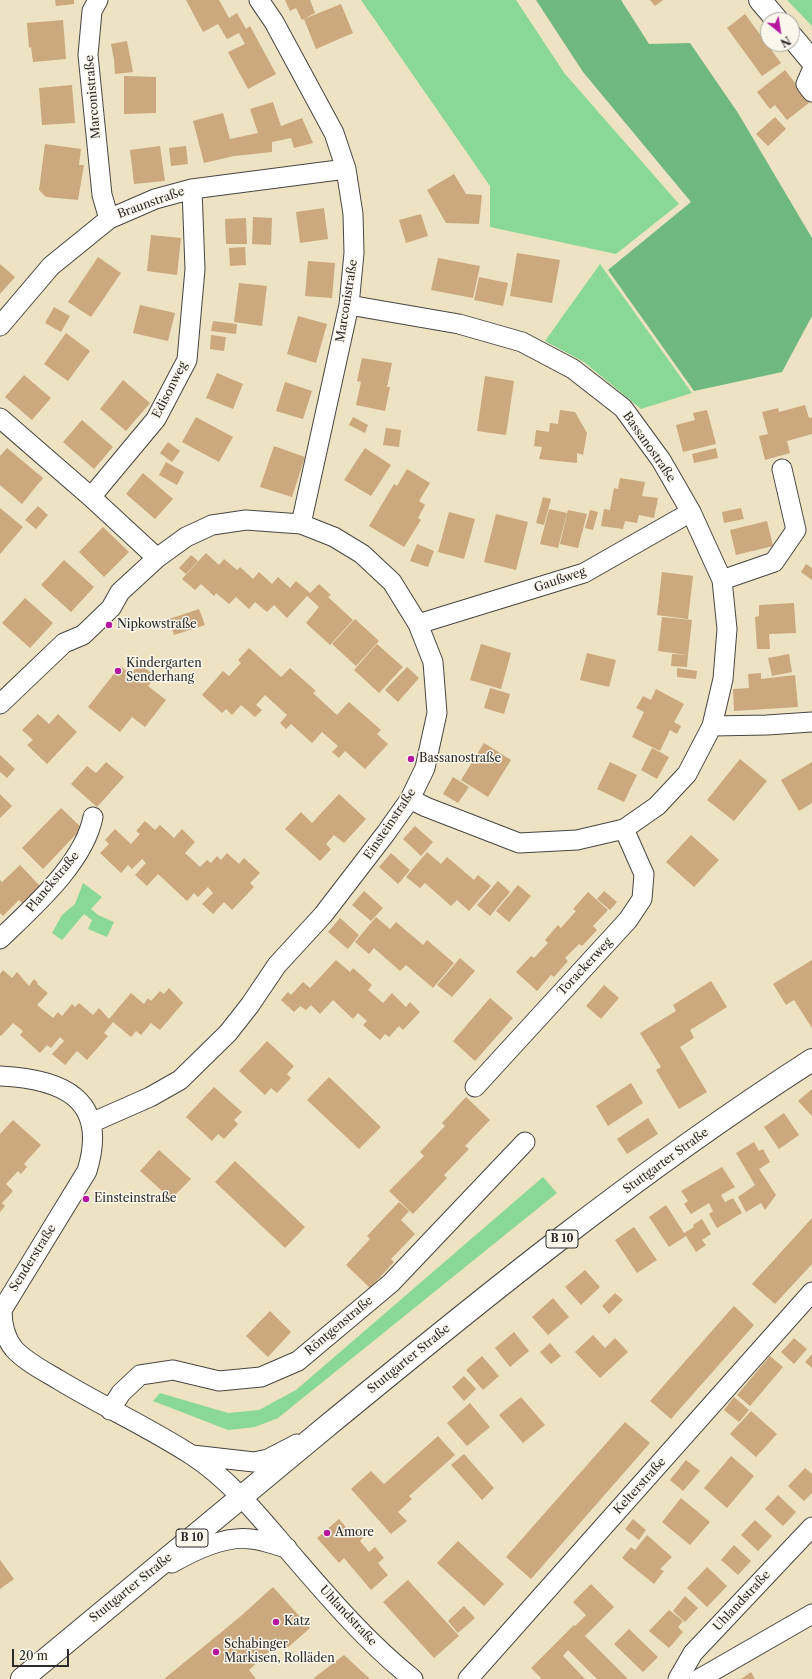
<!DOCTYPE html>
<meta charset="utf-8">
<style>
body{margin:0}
#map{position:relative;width:812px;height:1679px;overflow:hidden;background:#ede2c1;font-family:"Libre Caslon Text",serif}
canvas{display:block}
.north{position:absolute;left:760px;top:12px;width:40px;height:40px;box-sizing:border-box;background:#fbf7ec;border:1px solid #a8a59f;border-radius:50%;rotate:150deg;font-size:11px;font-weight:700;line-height:16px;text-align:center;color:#2b2b2b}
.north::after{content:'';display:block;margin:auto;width:14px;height:18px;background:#b5179e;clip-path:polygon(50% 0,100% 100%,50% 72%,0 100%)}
.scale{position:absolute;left:12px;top:1649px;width:57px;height:18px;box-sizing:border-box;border:2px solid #2b2b2b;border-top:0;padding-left:5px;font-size:12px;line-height:14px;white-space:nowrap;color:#2b2b2b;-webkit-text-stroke:3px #fbf7ec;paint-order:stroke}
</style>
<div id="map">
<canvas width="812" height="1679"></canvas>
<div class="north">N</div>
<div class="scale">20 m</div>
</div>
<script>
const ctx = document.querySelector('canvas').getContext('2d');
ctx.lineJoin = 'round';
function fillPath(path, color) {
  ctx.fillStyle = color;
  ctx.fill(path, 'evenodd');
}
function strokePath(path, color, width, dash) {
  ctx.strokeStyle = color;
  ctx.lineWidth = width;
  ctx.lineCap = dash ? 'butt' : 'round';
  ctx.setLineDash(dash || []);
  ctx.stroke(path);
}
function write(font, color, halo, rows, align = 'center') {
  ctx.font = font + ' "Libre Caslon Text",serif';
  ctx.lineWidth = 3;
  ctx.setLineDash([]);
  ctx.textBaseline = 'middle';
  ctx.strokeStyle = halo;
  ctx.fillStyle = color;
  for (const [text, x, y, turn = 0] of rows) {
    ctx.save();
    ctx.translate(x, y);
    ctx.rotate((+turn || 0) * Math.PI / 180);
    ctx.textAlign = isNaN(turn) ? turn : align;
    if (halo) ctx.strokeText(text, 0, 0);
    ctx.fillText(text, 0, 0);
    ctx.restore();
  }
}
fillPath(new Path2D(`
 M361,0H516L565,74L679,204L616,254L490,227V186Z
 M787,0H812V26Z
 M600,264L692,393L641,409L584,362L545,341Z
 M83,883L102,897L91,909L98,915L114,922L107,937L88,929L92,920L84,914L62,940L52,933L62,915L75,904Z
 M543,1177L557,1193L278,1418L255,1427L228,1430L153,1401L160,1393L228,1413L259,1410L296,1390Z`), '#8ad897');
fillPath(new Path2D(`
 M536,0H621L649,44L690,43L738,113L812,238V316L782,372L694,391L608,270L691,202L583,72Z`), '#6fb880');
fillPath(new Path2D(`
 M55,0H74V4L56,6Z
 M186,0H219L229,18L237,13L246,29L250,26L276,74L248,89L228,52L245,44L239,33L227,39L218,24L203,32Z
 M285,0H310L315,13L302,20L296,8L290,11Z
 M650,0H663L655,6Z
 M341,4L353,33L316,49L304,19Z
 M745,14L781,63L762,76L727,28Z
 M63,20L66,59L33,62L31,47L29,48L27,23Z
 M127,41L133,72L115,74L114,60L111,44Z
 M785,70L810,102L787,120L775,105L770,109L757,92Z
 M124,76L156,77V113L124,114Z
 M72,85L75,123L42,125L39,88Z
 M273,102L281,126L302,118L313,143L294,148L291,138L272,142V152L234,156L204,163L193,121L223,113L230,139L258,133L250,109Z
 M775,117L786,129L768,146L756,134Z
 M45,144L81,149L79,165H84L78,200L46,197L39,190Z
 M160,146L165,181L134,184L130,150Z
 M186,146L188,164L171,166L169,148Z
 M454,174L466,194L482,195L479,224L446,223L427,190Z
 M324,208L328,239L300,243L296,212Z
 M421,214L428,236L406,243L399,220Z
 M253,217L272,218L271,245L252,244Z
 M246,218L247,244H226L225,219Z
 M151,235L181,238L177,275L147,271Z
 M245,247L246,265L230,266L229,248Z
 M517,253L560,260L552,303L510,296Z
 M98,257L121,273L91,317L68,302Z
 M438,258L480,266L473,298L431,290Z
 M308,261L335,263L332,298L305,296Z
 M0,264L15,277L0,294Z
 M479,277L508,283L503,306L474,300Z
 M239,283L267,286L262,326L234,322Z
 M140,305L175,313L168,341L133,333Z
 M54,307L70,316L61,332L45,323Z
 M298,316L327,324L316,363L287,354Z
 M213,321L237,324L236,334L211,331Z
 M66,333L90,351L68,381L44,364Z
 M211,335L226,337L224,351L210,349Z
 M362,358L392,363L387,387H390L385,411L356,405L361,382L357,381Z
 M217,373L243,384L233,409L206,398Z
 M24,375L51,398L32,420L5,397Z
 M485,376L514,381L506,435L477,431Z
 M123,380L150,403L126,431L100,409Z
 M285,382L312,391L303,419L276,411Z
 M805,405L809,418L812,417V434L787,441L790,453L765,460L759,436L768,434L762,412L778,408L779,412Z
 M560,410L575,412L587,433L583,455L577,453V463L539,459L542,447L534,446L536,430L549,432L550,423L558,424Z
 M707,410L716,444L683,452L676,425L695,420L693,413Z
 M196,417L233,437L219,462L182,442Z
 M353,417L368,425L365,433L349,425Z
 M82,420L113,447L94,469L63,442Z
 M386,428L401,430L399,447L383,445Z
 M168,442L180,451L172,462L160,453Z
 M274,446L305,457L292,497L260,487Z
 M7,448L43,478L22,504L0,485V456Z
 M365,448L391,465L371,496L344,480Z
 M716,448L718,458L694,463L692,454Z
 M166,462L184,472L177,485L159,475Z
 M407,469L430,483L419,501L425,505L418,518L421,520L404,547L369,526L394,484L397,486Z
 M143,473L173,499L155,519L126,494Z
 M620,478L645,482L642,496L658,498L654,518L639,515L637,523L625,521L623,529L601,526L604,509L610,510L614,488L618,489Z
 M543,497L551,499L544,525L536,523Z
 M38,506L48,515L36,529L25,520Z
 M0,508L23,527L0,554Z
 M741,508L744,519L724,523L722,512Z
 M549,509L567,513L558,548L540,544Z
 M568,510L587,514L578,548L560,544Z
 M590,510L598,512L593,530L585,528Z
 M449,512L475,519L464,559L438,552Z
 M496,514L528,522L516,570L484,562Z
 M767,521L773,546L736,555L730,530Z
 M103,527L129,552L104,577L79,552Z
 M417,544L434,551L428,567L410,561Z
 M206,553L219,565L224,559L237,570L240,567L253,579L259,572L272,584L278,577L290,588L296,581L310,593L319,584L331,595L328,597L353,620L330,645L306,623L319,607L307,596L287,618L274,605L267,612L255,602L249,609L236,597L229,604L216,593L214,596L201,584L195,590L182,579Z
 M191,555L198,561L186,574L179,568Z
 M64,560L94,587L71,612L41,585Z
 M806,564L812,568V580L801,572Z
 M662,572L693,576L688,619L657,615Z
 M25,598L53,623L30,648L2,623Z
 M794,603L796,633L769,634L770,649H757L755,617L759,616V605Z
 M199,609L205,625L174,635L169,619Z
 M662,617L692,620L688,655L658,651Z
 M355,619L379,641L356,666L332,644Z
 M377,644L403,667L379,693L354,670Z
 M481,644L511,653L501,689L470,680Z
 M249,648L281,677L290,668L316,691L313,693L337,715L349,702L381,730L377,734L388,744L365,769L345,751L339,758L332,752L338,746L322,732L312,743L291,724L286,729L280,723L287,715L265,695L256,705L262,710L255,717L241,705L232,715L226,709L222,713L202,695L223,671L229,676L241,663L238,660Z
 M587,653L616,660L609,687L580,680Z
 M672,654L688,655L687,667L671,666Z
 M789,654L792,672L772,676L768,658Z
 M139,664L156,676L148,686L166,700L145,727L132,717L120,732L88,707L120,666L131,674Z
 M407,667L419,678L398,702L385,690Z
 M677,668L697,671L696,679L677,677Z
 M761,673V679L795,675L798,707L734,711L733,689L749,688L748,674Z
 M490,688L510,694L504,714L484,708Z
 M656,689L684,704L674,722L681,726L677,734L670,730L660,751L632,737L644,712L636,708L643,696L651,700Z
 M38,714L49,724L58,714L77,732L47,764L27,745L33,740L22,730Z
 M484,743L511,760L488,797L461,780Z
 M652,748L669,757L657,779L641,770Z
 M0,755L15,769L7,778L0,772Z
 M740,759L767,781L734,821L707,800Z
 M106,762L124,777L97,807L71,784L87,766L96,773Z
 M610,762L637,775L624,802L597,789Z
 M812,762V803L799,811L781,780Z
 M453,777L469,787L458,803L443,794Z
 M0,794L12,806L0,818Z
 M339,794L366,819L344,843L334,835L326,844L331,849L320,861L285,829L301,812L312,823Z
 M61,808L82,828L43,869L22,848Z
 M145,821L155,830L160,825L174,838L182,829L195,842L185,853L200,867L207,860L211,863L217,856L221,860L227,853L239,864L244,858L260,873L250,883L254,887L232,910L224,902L213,914L202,904L213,893L208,887L198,897L194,893L187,901L158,874L147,886L135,875L146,863L142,859L132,869L128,865L121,873L100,853L109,844L105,840L115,829L131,844L140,834L136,831Z
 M415,826L433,842L421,856L403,839Z
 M691,835L719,860L694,887L666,862Z
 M427,852L441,864L447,857L474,880L478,875L491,886L469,911L457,900L451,906L425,883L420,888L406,877Z
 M391,853L410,870L398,884L379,867Z
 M20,865L41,887L23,904L19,900L3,916L0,913V880L2,882Z
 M498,881L510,892L490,916L477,905Z
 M518,885L531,896L509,922L496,911Z
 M364,891L383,908L371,921L352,905Z
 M604,891L617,902L610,910L597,899Z
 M588,892L608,910L593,926L597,930L582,946L579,944L565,958L568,961L554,977L551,975L537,991L516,972L531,956L534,958L548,943L545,940L558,925L561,928L576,911L573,909Z
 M376,917L390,929L396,922L423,945L427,940L454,963L433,988L406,965L400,971L374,948L369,954L355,942Z
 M340,918L359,935L348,949L328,932Z
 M460,958L475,971L452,997L437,985Z
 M336,960L350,972L353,968L372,985L368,990L383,1003L392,993L406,1007L410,1002L420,1012L403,1030L399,1026L389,1037L385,1034L380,1040L363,1025L367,1021L358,1013L353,1019L333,1000L320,1014L311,1005L306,1010L300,1006L294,1012L281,1000L288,992L291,995L303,982L310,988Z
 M812,960V1028L794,1000L786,1005L773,984Z
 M3,970L12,978L17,972L29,986L34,979L38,983L37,984L48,993L37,1005L53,1018L58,1012L62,1016L72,1004L75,1007L79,1003L93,1015L99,1008L109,1019L131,993L144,1004L148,998L151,1001L160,991L164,994L169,988L183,1003L160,1030L151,1023L141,1035L136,1031L131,1037L113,1022L104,1033L108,1036L87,1060L77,1051L65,1065L52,1054L64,1041L60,1037L51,1048L47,1045L40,1053L20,1035L23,1031L13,1023L1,1036L0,1035V974Z
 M711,981L727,1007L690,1030L694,1038L680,1047L707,1092L679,1109L656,1070L661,1067L640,1033L676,1011L673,1005Z
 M604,985L619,998L601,1019L586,1006Z
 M490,998L513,1018L475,1061L453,1041Z
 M267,1041L294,1066L287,1074L291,1078L277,1093L271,1088L265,1095L239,1071Z
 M329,1077L381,1127L359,1149L307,1100Z
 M631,1083L643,1103L608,1126L596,1106Z
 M214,1087L242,1112L234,1120L238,1124L224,1139L218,1134L212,1141L186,1117Z
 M812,1089V1116L798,1101Z
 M466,1097L490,1120L465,1146L469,1149L444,1175L447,1178L413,1214L389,1191L424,1156L420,1152L445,1126L442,1123Z
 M784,1113L799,1135L779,1149L764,1127Z
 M648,1118L658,1134L627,1154L617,1139Z
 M13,1120L41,1145L24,1164L27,1167L21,1174L18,1171L6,1184L13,1191L2,1203L5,1206L0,1212V1134Z
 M754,1142L759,1151L763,1149L770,1162L759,1169L776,1195L765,1210L761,1203L746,1212L738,1197L755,1185L736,1153Z
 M159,1150L191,1179L171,1199L140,1171Z
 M235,1161L305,1227L285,1248L215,1182Z
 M722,1167L735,1187L721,1195L725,1202L733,1198L742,1213L717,1228L709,1214L713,1211L709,1203L691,1214L684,1204L688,1201L681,1191Z
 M399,1202L409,1211L401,1220L415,1234L391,1259L394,1262L370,1288L346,1265L370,1239L367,1236Z
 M666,1205L684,1233L694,1227L693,1225L702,1219L711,1234L702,1240L706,1245L696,1252L686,1236L669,1247L649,1217Z
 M812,1218V1264L775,1304L752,1284Z
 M634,1227L657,1260L637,1273L615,1240Z
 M585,1270L600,1287L581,1305L565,1287Z
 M615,1293L623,1300L609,1314L602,1306Z
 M553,1298L569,1317L548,1335L532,1317Z
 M734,1306L754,1325L671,1419L650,1401Z
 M270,1311L291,1332L268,1357L246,1336Z
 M514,1332L529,1351L510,1367L495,1348Z
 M593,1335L605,1348L615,1338L628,1352L600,1378L575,1352Z
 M794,1338L807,1349L794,1364L781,1352Z
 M550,1343L561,1356L551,1364L540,1352Z
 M812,1354V1368L805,1362Z
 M482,1356L499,1376L483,1390L466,1370Z
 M770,1356L783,1367L750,1406L737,1395Z
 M464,1376L476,1389L464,1401L452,1387Z
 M521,1397L545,1425L523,1443L499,1415Z
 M734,1397L749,1410L739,1422L724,1410Z
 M470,1403L490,1427L467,1446L447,1423Z
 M751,1411L777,1434L756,1457L730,1434Z
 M625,1422L650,1443L531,1579L506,1557Z
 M438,1436L455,1455L409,1496L412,1499L398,1512L407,1521L391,1534L351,1489L371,1471L384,1484Z
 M464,1454L494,1488L482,1500L451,1465Z
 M731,1456L754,1476L727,1508L704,1488Z
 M686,1460L700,1471L683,1491L670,1480Z
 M805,1468L812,1474V1493L804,1501L788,1486Z
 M778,1495L796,1512L783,1526L765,1509Z
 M681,1498L710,1522L690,1545L662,1522Z
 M339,1519L351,1533L356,1528L364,1537L360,1541L369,1552L375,1547L384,1558L378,1563L388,1575L371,1590L344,1558L339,1563L317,1538Z
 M633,1519L646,1530L639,1540L625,1529Z
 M755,1520L772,1536L758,1551L741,1535Z
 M647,1535L672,1557L660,1569L664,1571L654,1584L622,1558L631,1547L635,1550Z
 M458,1541L504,1584L484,1606L437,1563Z
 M734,1545L751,1561L738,1575L721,1560Z
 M0,1560L14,1579L0,1589Z
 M707,1567L727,1586L707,1607L687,1588Z
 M408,1580L459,1636L434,1658L383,1602Z
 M591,1584L614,1607L585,1636L628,1679H597L568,1650L563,1656L585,1679H540L541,1678L531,1668L574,1625L575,1626L586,1615L573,1602Z
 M273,1587L310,1628L285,1650L278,1644L249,1670L256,1679H164L241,1616Z
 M685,1596L698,1608L685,1622L673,1611Z
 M464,1606L475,1618L458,1633L448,1621Z
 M669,1610L683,1621L678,1627L683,1632L669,1648L649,1631Z
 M629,1629L658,1657L643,1672L614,1644Z
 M344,1655L370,1679H313L319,1674Z
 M751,1672L755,1679H741Z`), '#cba87e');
const street = new Path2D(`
 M98,0L92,11L88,55L102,195L109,219
 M259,0L274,22L334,133L346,169L353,214L354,253L349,305L301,524
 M812,70L806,84L812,92
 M349,305L459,324L522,342L573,369L623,408L661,460L691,512L722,580L727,629L723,679L712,726L687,774L657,806L624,829L577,840L519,843L426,807L410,799
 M0,326L51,266L109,219L155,199L192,189L346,169
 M0,418L91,497L157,558
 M91,497L156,419L187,360L195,269L192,189
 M722,580L774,562L796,530L782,469
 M418,624L584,573L691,512
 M0,704L64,643L83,635L111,608L120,592L157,558L186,537L212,525L246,520L301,524L334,537L362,554L392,582L418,624L433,662L437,713L425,768L410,799L386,833L323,915L277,965L250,1005L228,1033L180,1080L150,1097L91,1123
 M712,726L767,725L812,722
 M0,939C33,907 84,863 93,817
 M0,1076C63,1079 109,1099 87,1171L2,1310C2,1324 5,1338 14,1349C26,1362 44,1371 59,1380C102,1406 148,1427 190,1454C229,1479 258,1515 287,1549C326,1594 366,1642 413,1679
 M475,1087L628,920L642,899L644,874L624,829
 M110,1410L121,1393L140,1375L173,1370L219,1381L261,1377L298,1361L391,1283L525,1142
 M192,1455L254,1462L268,1459L297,1444
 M172,1563C193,1551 225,1535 251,1539C263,1540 275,1545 287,1548
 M468,1679L812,1292
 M678,1679L693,1653L812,1527
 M699,1679L812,1614`);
const secondary = new Path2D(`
 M760,0L777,20
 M792,37L812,61`);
const primary = new Path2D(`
 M22,1679C122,1596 222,1514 321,1431C479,1301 639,1171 812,1060`);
strokePath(street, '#484642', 21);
strokePath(secondary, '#484642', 24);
strokePath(primary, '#484642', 24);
strokePath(street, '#fff', 19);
strokePath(secondary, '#fff', 22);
strokePath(primary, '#fff', 22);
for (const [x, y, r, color] of [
 [109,625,4,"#b5179e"],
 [118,671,4,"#b5179e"],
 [411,759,4,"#b5179e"],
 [86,1199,4,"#b5179e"],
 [327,1533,4,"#b5179e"],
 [276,1622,4,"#b5179e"],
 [216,1652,4,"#b5179e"]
]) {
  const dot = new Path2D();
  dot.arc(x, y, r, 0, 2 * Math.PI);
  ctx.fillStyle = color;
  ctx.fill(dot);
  strokePath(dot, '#fbf7ec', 1.5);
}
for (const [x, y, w] of [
 [562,1239,32],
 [192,1538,32]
]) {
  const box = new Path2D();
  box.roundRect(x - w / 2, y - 9, w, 18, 3);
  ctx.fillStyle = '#fbf7ec';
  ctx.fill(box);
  strokePath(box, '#2b2b2b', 1);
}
write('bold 11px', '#2b2b2b', null, [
 ["B 10",562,1239],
 ["B 10",192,1538]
]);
write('12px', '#2b2b2b', '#fbf7ec', [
 ["Marconistraße",93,97,-95],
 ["Braunstraße",151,203,-20],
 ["Marconistraße",347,301,-81],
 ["Edisonweg",170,390,-63],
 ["Bassanostraße",649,447,55],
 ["Gaußweg",560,580,-19],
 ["Einsteinstraße",390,824,-56],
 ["Planckstraße",53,882,-50],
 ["Torackerweg",585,967,-47],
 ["Stuttgarter Straße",666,1161,-36],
 ["Senderstraße",33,1258,-58],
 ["Röntgenstraße",339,1326,-40],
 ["Stuttgarter Straße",409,1359,-39],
 ["Kelterstraße",640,1486,-48],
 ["Stuttgarter Straße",131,1588,-39],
 ["Uhlandstraße",742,1601,-47],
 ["Uhlandstraße",348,1616,47]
]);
write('12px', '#2b2b2b', '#fbf7ec', [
 ["Nipkowstraße",117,625],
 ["Kindergarten",126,664],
 ["Senderhang",126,678],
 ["Bassanostraße",419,759],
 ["Einsteinstraße",94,1199],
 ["Amore",335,1533],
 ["Katz",284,1622],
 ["Schabinger",224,1645],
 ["Markisen, Rolläden",224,1659]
], 'left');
</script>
